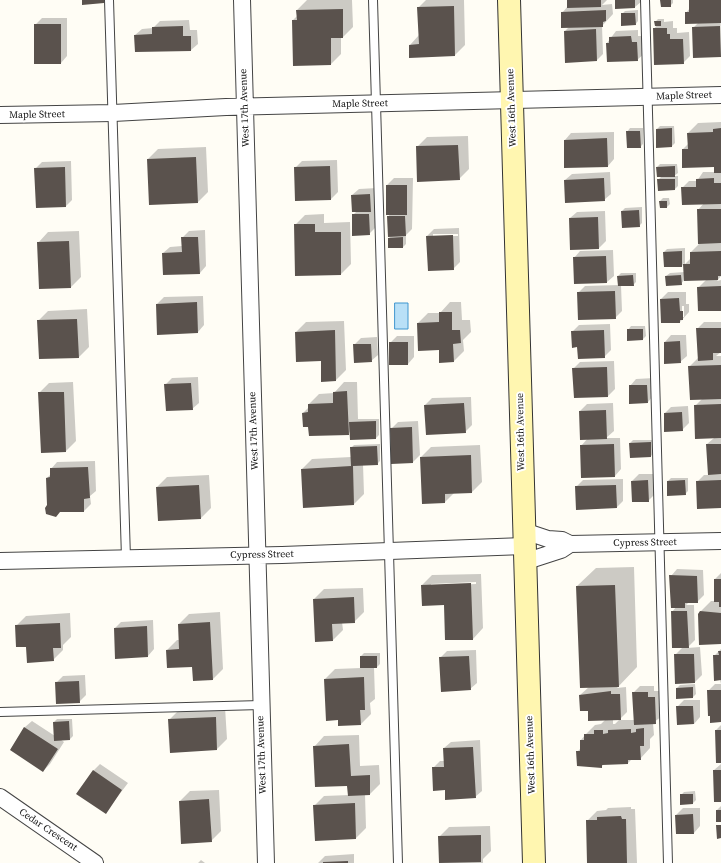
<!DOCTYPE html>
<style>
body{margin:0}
canvas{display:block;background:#fffdf5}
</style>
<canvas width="721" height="863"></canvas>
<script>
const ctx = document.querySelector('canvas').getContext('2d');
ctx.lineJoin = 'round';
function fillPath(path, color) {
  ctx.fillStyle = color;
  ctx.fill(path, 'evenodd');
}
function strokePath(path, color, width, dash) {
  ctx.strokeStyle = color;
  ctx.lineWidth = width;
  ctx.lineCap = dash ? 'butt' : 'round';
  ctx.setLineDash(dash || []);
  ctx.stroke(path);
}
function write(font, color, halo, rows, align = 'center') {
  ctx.font = font + ' "Source Serif 4",serif';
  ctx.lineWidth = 4;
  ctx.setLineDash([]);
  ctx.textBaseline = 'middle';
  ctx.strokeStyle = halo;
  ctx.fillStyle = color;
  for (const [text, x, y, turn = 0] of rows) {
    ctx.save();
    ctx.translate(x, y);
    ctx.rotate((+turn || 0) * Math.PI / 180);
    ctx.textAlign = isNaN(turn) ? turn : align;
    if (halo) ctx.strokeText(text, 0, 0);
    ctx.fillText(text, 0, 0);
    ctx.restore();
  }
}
const water = new Path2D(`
 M395,303H408V329H395Z`);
fillPath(water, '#b9e0f7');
strokePath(water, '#3f96cf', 1);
fillPath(new Path2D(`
 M307,0H352L353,27L343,37H341V54L331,64L293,20L298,15L297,10Z
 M426,0H464L465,45L455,55L410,57V45L419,35L418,8Z
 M568,0H607L602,5L612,4L613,14L602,26L603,54L597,60L565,31L569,27L562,13L568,6Z
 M616,0H642V1L635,7L616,8Z
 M661,0H673V3L670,6Z
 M690,0H721L720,56L693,28L698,23L686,13L690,8Z
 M638,10V21L635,25L622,14L625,11Z
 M42,18H67V56L61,63L35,25Z
 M658,19H664V22L673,21V28H677V33L689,32L690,56L683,63L654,29L657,25L655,22Z
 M189,20L190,30H197L198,44L191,50L135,35L142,29L153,28L160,21Z
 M638,30V36H643L644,54L637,60L607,43L616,31Z
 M721,122V276L717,281L721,280V310L698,288L706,280H684L681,284L666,276L670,273L685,272L684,263L682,266L664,252L667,249L685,248V264L691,258V252L699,244L698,210L704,203L682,188L689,181H697L703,172H715V166L683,149L689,143L688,133L698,123Z
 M660,126H674L675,143L672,146L657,129Z
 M630,128H643V144L640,147L627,132Z
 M614,132V159L608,166L565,140L571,133Z
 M468,136L469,169L459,179L417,147L427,137Z
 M206,147L208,192L198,202L148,159L158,149Z
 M337,160L338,192L331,199L296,200L295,168L302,161Z
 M71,161L72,200L66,206L35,169L42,162Z
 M660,164H677L678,173L674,176H678V186L675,189L658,180L662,176L657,167Z
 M610,172L611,194L604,200L565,180L572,174Z
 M394,178H413L412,229L406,235V244L403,247L389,238L391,236L388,217L390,214L387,185Z
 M377,188V204L374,208H375L376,227L369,234L353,215L357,211L352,195L359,189Z
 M663,198H669L670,204L667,207L660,201Z
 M642,207V223L639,226L622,211L625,208Z
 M605,211L606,241L599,248L571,249L570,218L577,212Z
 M324,214V223L350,222L351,264L341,274L295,225L305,215Z
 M459,228L460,262L453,269L429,270L427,236L434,229ZM433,234H458V236H433Z
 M205,230L206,266L200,273L163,253L170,247L182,246V238L189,231Z
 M79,231L81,277L71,287L38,243L48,232Z
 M613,250L614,276L607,282L575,283L574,258L580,251Z
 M621,273H636V282L633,285H621L622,311L615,318L578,293L585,286L619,285L618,276Z
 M668,292H686V304H689V312L680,322L661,299ZM682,306H684V317H682Z
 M203,296L204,325L198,332L158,334L157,304L164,297Z
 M450,302H461L462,320H470L471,332L463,340L464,351L454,361L440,349L418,323L428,313H440Z
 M87,309L89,347L79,357L38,321L48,311Z
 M344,321L346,370L336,380L322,381V360L296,332L306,322Z
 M704,322H721V352L716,356H721V507L697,482L704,475H709L707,444L714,438L695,406L703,398L689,367L698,358L697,329Z
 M610,324L611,350L604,357L578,346L572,332L579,325Z
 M631,326H645L646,336L643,339L628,330Z
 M671,335H686L687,356L680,362L665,342Z
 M397,336H414V357L408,364L390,343Z
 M377,337L378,355L371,361L354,345L361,338Z
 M614,361L615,389L608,396L573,369L580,362Z
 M198,377L199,403L192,409L165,385L172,378Z
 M654,378V395L648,402L630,386L636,379Z
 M73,382L76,441L66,451L39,393L49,383Z
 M344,382H357L358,419H379V435L376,438L350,439V432L348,434L309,426L303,413L309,407V404L319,394L334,393Z
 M471,397L472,425L465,432L425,405L432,398Z
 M613,403L614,431L606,438H620L621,469L615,476L581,446L588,438L580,411L587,404Z
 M688,406L689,423L682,430L665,413L671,407Z
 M418,421L420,455L413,462L391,429L398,422Z
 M633,440H653L654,453L651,456L630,443Z
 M380,444V461L377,464H363L364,494L354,504L304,507L302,469L312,459L351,457V448L354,445Z
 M480,445L482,482L472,492L454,493L445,502L421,457L431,447Z
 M95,461L96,491L90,496L91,504L84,511H60L48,505L47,478L51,474V469L57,462Z
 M639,474H654L655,494L648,501L632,481Z
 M209,475L211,508L201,518L157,487L167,477Z
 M671,478H688V491L685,494L668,481Z
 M623,479V501L617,507L576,487L583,480Z
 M634,567L637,667L617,688L626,687L627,712L619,720H635L633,693L640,686H654V691H662V716L653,723L654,735L650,739V748L640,759H632L627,764H604L601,767L577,752L581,748V740L585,735L595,725L601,724L606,719L589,710L580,695L589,687L577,586L596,568ZM613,719H620L615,724H613Z
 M677,569L703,570L704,595L697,602H689L686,605H694L695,640L687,648L700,647L702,675L695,682L675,655L683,647L672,612L676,607L671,576Z
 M721,573V643L700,612L711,601H715V579Z
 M481,574L483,628L473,639L445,604L422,585L432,575ZM476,582V584L431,586V584Z
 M363,588L364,612L354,622H342L343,630L333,640L314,599L324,589Z
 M220,612L223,669L213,679L167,650L177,640H180L179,624L189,614Z
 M70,613L71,637L63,645V650L53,660L27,646L16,626L26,616Z
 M153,620L154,649L148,656L115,628L121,622Z
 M721,649V721L708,691L715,684H721L714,656Z
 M476,650L477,683L470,689L440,658L447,651Z
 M364,653H380V664L377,667H374L375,699L370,703L371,714L361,724L339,719L325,679L335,669L361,668V656Z
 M85,675L86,695L79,702L56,683L63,676Z
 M695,684L696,694L693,697L677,688L680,685Z
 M684,700H700V717L694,724L677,707Z
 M225,707L227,739L217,749L169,720L179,710Z
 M57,719H72L73,736L70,739H60L64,742L50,764L43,771L11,749L25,727L32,721L55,736L54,722Z
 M721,725V762L716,730Z
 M359,735L360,766L379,765L380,784L370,794H365L366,828L356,838L316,839L314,806L324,796L349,795L348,784L314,747L324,736Z
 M480,740L482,791L475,797L446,789L433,768L440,761H445L444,748L451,742Z
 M100,764L128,783L106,812L93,771Z
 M721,764V801L714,770Z
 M219,790L221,831L211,841L180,801L190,791Z
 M695,791L696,800L693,803L681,795L684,792Z
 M721,806V821L717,810Z
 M631,807V809H635L637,863H588L587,821L597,811L606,810L608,808Z
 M683,808H700V826L694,833L676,815Z
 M490,826L491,851L483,859V863H440L439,837L449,827Z
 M354,854V863H318L325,856Z
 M201,860L205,863H198Z`), '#0003');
fillPath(new Path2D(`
 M82,0H104V3L82,5Z
 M567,0H601V7L567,8Z
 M615,0H635V8L615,9Z
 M660,0H671V7H661Z
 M689,0H721V23L685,24V12H689Z
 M454,6L455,56L409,58V45L419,44L417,7Z
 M343,9V38H331V65L293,66L292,20H297L296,10Z
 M606,10V21L603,22V27L561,28V12Z
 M621,13H635L636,25L621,26Z
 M654,21H661V26H655Z
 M34,24H61V64H34Z
 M183,26V36H191V51L135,52L134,35L152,34V27Z
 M720,26L721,57L693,58L692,27Z
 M653,28H667V34H670V39H683L684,64L654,65Z
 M596,29L597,61L565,63L564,31Z
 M631,36L632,42H637L638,61L607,62L606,43H609V37Z
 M672,128V147L656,148V129Z
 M721,128V173H714V167L682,168V149H688L687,133L713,132V129Z
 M626,131H640L641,148H627Z
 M607,138L608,167L564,168V140Z
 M458,145L460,180L417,182L416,146Z
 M196,157L198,203L149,205L147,159Z
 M330,166L331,200L295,201L294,167Z
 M675,166V177H657L656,167Z
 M65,167L66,207L36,208L34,168Z
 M604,178L605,201L565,203L564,180Z
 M714,178V183H721V204L682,205L681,187H696V179Z
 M657,179H675V190L658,191Z
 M386,185H407V215H386Z
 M370,194L371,212H352L351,195Z
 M659,201H667V208H660Z
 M697,209H721V243L698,244Z
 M639,210L640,227L622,228L621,211Z
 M352,214H369L370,235L352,236Z
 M387,216H405L406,236L388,237Z
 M598,217L599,249L570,250L569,218Z
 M294,224H315V232H341V275L295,276Z
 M453,235L454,270L428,271L426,236Z
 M181,237H198L200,274L163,275L162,253L182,252Z
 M403,237V248H388V238Z
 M69,241L71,288L39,289L37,242Z
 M682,251V267H664L663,252Z
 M721,251V276H718V280L684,281L683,264H690V252Z
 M606,256L607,283L574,284L573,257Z
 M633,275L634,286H618L617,276Z
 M681,275L682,285L666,286L665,276Z
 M721,286V311H698L697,287Z
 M615,291L616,319L578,320L577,292Z
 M679,298L680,311H683V320H680V323H661L660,299Z
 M197,302L198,333L157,335L156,304Z
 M439,312H452V330H460L461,343L453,344L454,362L439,363V350L418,351L417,323L439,322Z
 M77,319L79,358L39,359L37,320Z
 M696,328H721V353H713V360L698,361Z
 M627,329H643V340L627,341Z
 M335,330L336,381L321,382V361L296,362L295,332Z
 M604,330L605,358L578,359L577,347L572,348L571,331Z
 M680,341L681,363L664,364V342Z
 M389,342H408V365H389Z
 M353,344H371L372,362L354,363Z
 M721,365V399L690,400L688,366Z
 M607,367L608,397L574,398L572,368Z
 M191,383L193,410L166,411L164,384Z
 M629,385H647L648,403L629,404Z
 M347,391L349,435L309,436L308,427H303L302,413L308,412V404L333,403V392Z
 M38,392H64L66,452L41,453Z
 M464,403L466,433L426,435L424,405Z
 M721,404V438L695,439L694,405Z
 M606,410L607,439L580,440L579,411Z
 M682,412L683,431L664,432V413Z
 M376,421V439L350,440L349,422Z
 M412,427L413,463L391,464L390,428Z
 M651,442V457L630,458L629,443Z
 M614,444L615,477L581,478L580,445Z
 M706,444H721V474L708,475Z
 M377,446L378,465L353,466L354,505L303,508L301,469L351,466L350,447Z
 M471,455L472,493L445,494V503L422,504L420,457Z
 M88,467L90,498L84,499V512H60L56,517L46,514L45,508L47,505L46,478L50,477V468Z
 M648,480L649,502H632L631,481Z
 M685,480L686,495L667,496V481Z
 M721,480V508L697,509L696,481Z
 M199,485L201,519L158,521L156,487Z
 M616,485L617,508L576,510L575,486Z
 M669,575L697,576L698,603H685V608H671Z
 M714,579H721V607H719V602H714Z
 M471,583L473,640H445L444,605L422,606L421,585Z
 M615,585L619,687L580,688L576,586Z
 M354,597L355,623L332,624L333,641L315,642L313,599Z
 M671,611H687L689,648H672Z
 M700,611L721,613V644L699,645L698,614Z
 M210,622L213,680L193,681L192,667L167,668L166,650L179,649L178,624Z
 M60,623L61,648H53L54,661L27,663L26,647H16L15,625Z
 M147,626L148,657L115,659L114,628Z
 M718,651H721V680L714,681L713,655H719Z
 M674,654H694L695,683L675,684Z
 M360,656H377V668H360Z
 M469,656L471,690L441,692L439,657Z
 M364,677L365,710H360L361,725L338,726V720L326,721L324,679Z
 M79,681L80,703L56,704L55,682Z
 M693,687V698L676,699V688Z
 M707,690H721V722L710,723V716H708Z
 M611,691V694H620L621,720L588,721V711H580L579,695Z
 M632,692H648V697H655L656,724L634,725Z
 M676,706H693L694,724L677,725Z
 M216,717L217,750L170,753L168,719Z
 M69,721L70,740L54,741L53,722Z
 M24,727L58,749L43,772L10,750Z
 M644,728V746H640L641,760H628V764L602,765V768L577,766L576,751H580V740H584V734H594V730H603V734L608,733V730L631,729V733L636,732V729Z
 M715,730H721V763H716Z
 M349,744L351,776L370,775V795L348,796L347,786L315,787L313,746Z
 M473,747L476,798L445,800V790L433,791L432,767H444L443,748Z
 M93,770L122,790L106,814L76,794Z
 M713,770H721V802H714Z
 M680,794H693V804L680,805Z
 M209,799L212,842L181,844L179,801Z
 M355,803L356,839L315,841L313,805Z
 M716,810H721V822H716Z
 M693,814L694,834H676L675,815Z
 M621,816L622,819H626L627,863H587L586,820H597V817Z
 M716,825H721V838L717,839Z
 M481,835V862L439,863L438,836Z
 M348,861V863H323V862Z`), '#5a524d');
const lane = new Path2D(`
 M109,0L126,558
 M373,0L398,863
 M645,0L668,863
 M0,712L261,705`);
const street = new Path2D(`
 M242,0L266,863
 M0,115L113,113L226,107L721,95
 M524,531L548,539L562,540L570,544L721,541
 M0,561L282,555L524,546
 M524,562L561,550L570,544
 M0,797L95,863`);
const secondary = new Path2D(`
 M509,0L534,863`);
strokePath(lane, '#444', 10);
strokePath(street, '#444', 18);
strokePath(secondary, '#333', 24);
strokePath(lane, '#fff', 8);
strokePath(street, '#fff', 16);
strokePath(secondary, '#fff6b0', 22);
write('10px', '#111', '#fff', [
 ["Maple Street",684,96,-2],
 ["Maple Street",360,104,-1],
 ["West 17th Avenue",245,108,-92],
 ["West 16th Avenue",512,108,-92],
 ["Maple Street",37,115,-1],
 ["West 17th Avenue",254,431,-92],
 ["West 16th Avenue",521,432,-91],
 ["Cypress Street",645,543,-1],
 ["Cypress Street",262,555,-1],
 ["West 17th Avenue",262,755,-92],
 ["West 16th Avenue",531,755,-92],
 ["Cedar Crescent",48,830,34]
]);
</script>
